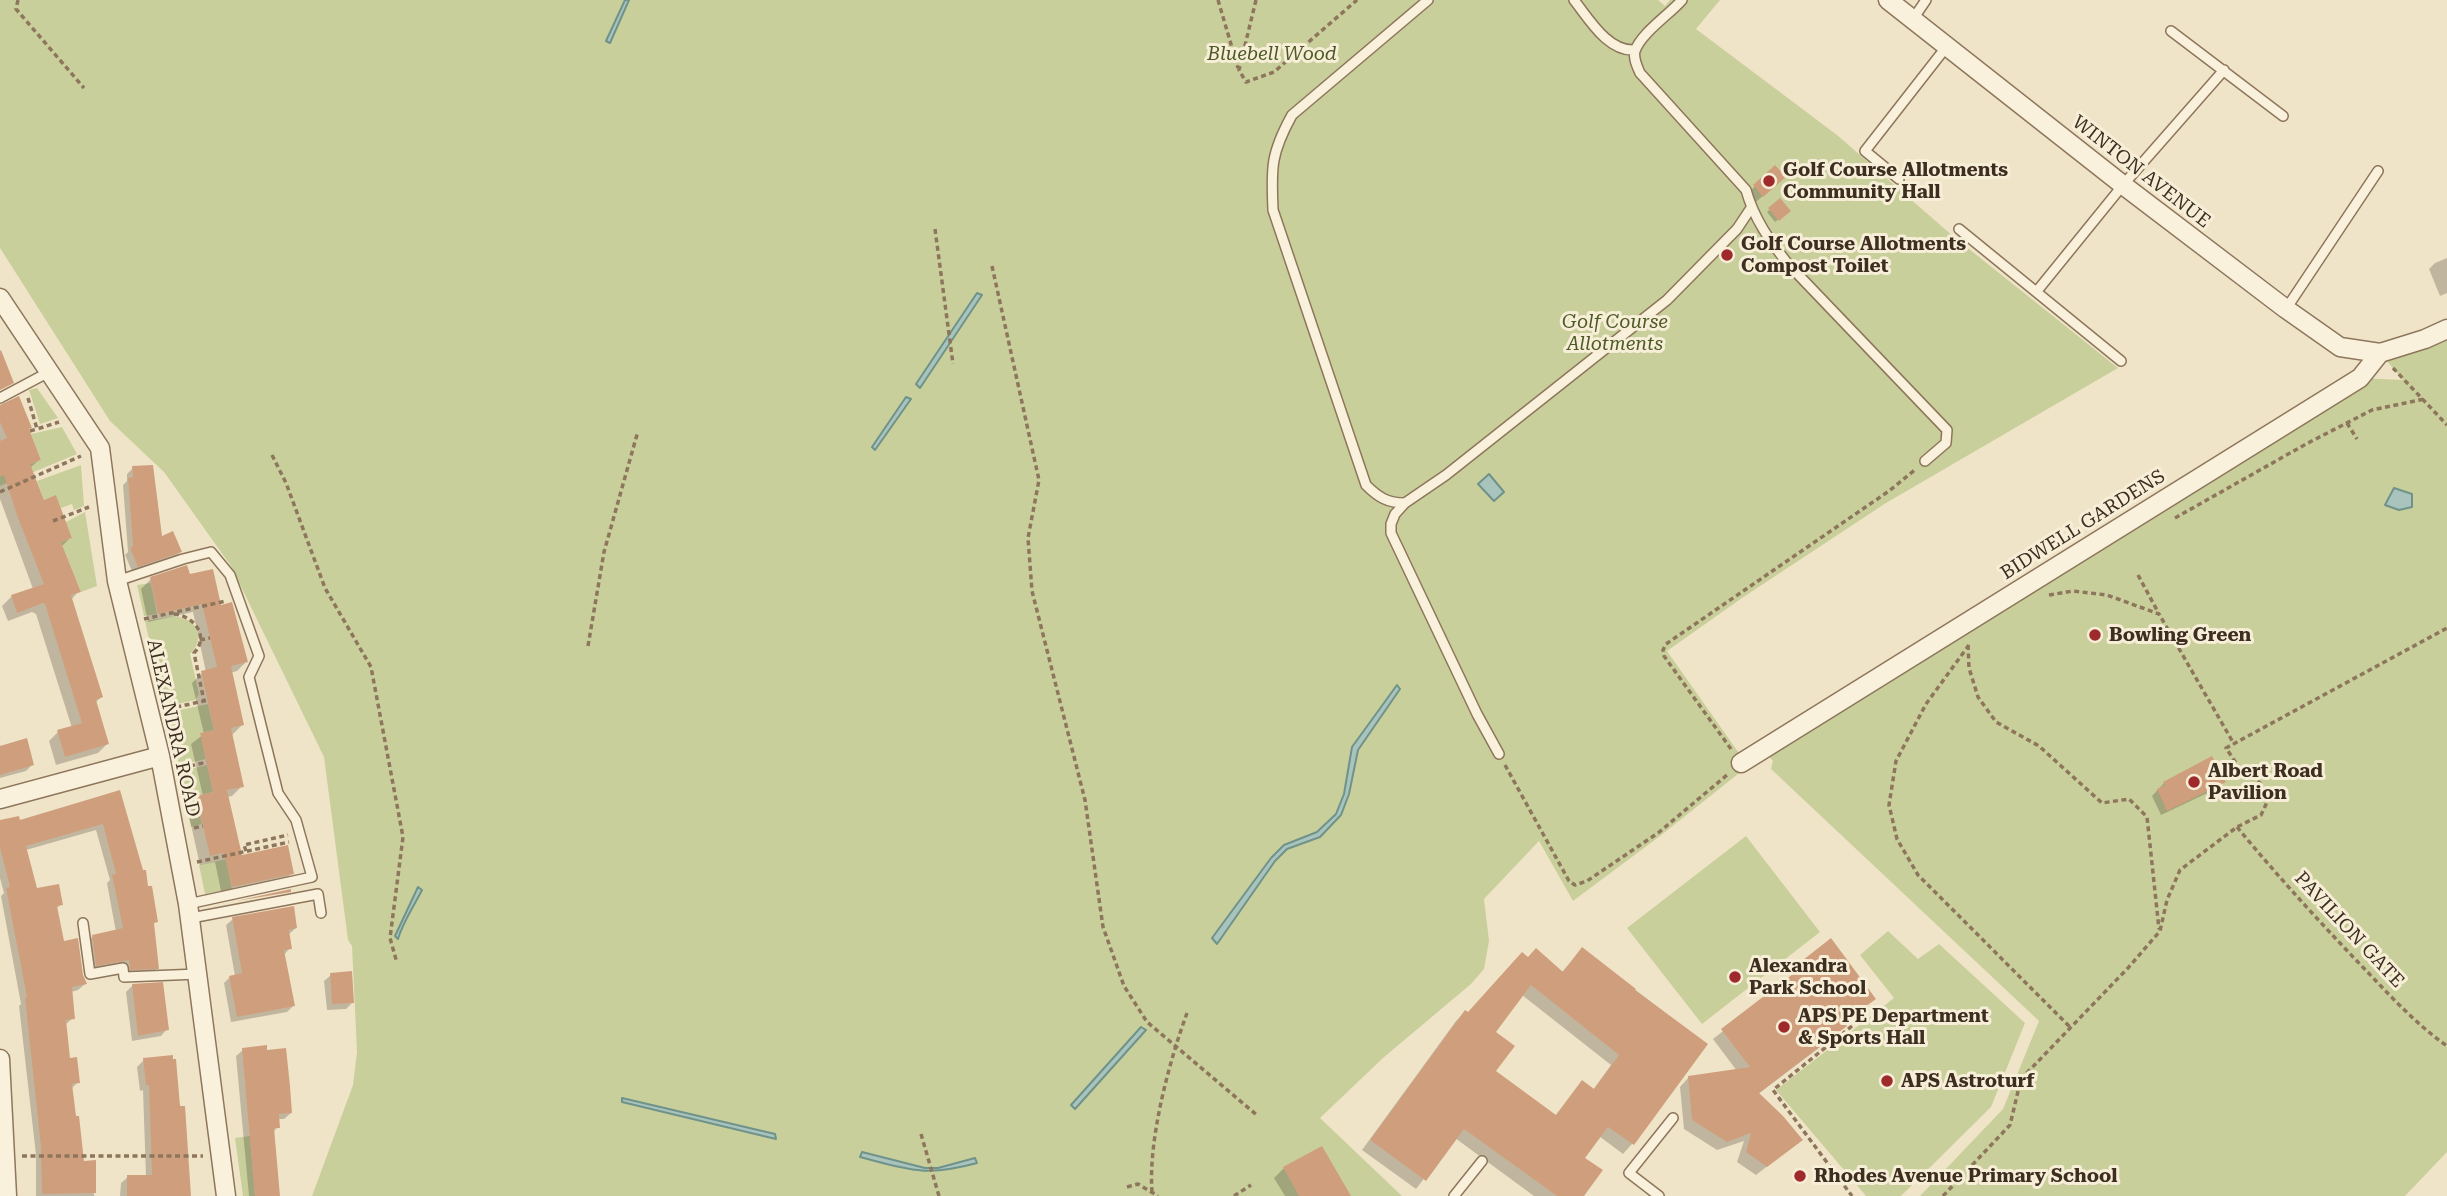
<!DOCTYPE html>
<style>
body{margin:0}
canvas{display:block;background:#f0e4c8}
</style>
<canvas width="2447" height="1196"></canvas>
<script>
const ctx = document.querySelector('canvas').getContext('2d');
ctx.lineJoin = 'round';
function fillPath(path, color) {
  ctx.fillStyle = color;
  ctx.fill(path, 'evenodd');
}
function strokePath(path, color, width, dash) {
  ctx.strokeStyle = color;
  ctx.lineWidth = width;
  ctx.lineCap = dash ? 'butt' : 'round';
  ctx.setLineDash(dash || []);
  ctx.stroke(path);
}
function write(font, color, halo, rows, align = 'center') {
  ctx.font = font + ' "Roboto Serif",serif';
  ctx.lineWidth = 6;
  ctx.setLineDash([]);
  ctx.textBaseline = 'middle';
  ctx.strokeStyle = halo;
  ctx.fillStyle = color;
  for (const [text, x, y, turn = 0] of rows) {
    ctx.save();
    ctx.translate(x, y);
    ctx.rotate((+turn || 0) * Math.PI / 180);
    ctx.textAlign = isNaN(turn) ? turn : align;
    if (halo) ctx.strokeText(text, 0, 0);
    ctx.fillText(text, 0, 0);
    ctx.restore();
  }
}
fillPath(new Path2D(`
 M0,0H1658L1665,6L1670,0H1720L1696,29L1837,135L1954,237L2118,368L1886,503L1742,598L1667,651L1748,766L1660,836L1573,901L1539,841L1484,899L1489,941L1484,969L1471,984L1383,1058L1320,1118L1402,1196H312L353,1085L357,1052L352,946L348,940L324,757L231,566L164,472L110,421L0,248Z
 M2447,332V1152L2405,1196H1920L2003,1109L2039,1021L1771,769L1773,761L1763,749L2360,378L2403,380L2380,353Z
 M37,388L58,418L40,424L29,390Z
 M62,427L77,454L0,486V476L41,460L31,434Z
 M81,465L84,506L74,510L72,504L61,508L56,496L44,500L37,481Z
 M85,512L97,586L81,592L61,542L72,538L66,522Z
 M151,583L157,614L144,616L137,585Z
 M175,616L191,621C200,632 201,644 190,654L199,694L195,700L164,707L145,621Z
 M208,704L214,730L200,733L206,759L177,766L166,713Z
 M207,765L213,792L196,796L202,824L191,827L178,772Z
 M1746,836L1820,932L1702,1024L1627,928Z
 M226,859L232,889L205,894L199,865Z
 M1888,931L1918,959L1939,944L2025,1023L1991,1107L1901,1196H1866L1776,1090L1894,998L1860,955Z
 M250,1136L255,1196H243L235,1138Z`), '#c9cf9b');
const water = new Path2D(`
 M625,0H629L610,43L606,41Z
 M977,293L982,295L920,388L916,384Z
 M906,397L911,399L875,450L872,447Z
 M1489,474L1504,492L1494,501L1478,484Z
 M2394,488L2412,494V507L2399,510L2385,505Z
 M1397,685L1400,689L1358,750L1349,794L1341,815L1320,837L1287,849L1275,861L1217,944L1212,938L1271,858L1284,845L1317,832L1336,814L1344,794L1352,747Z
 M418,887L422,890C414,906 403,922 398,939L395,936Z
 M1141,1027L1146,1030L1075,1109L1071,1105Z
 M622,1098L775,1134L776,1139L622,1102Z
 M862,1152L925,1168H938L975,1158L977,1163C926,1177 909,1170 860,1157Z`);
fillPath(water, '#a9c4bc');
strokePath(water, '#6f938a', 2);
fillPath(new Path2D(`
 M1775,167L1777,183L1756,202L1748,193Z
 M1780,201L1788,211L1775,222L1767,212Z
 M2447,258V293L2440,296L2429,269L2435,263Z
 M0,408L27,430L39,460L30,468L43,502L70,538L61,547L78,592L71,600L101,697L95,703L107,744L98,753L56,765L49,741L58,732L72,728L36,614L32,612L8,621L2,606L12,596L33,589L0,499Z
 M133,468L160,538L180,552L174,558L132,571L125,555L128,552L123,485L127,481V474Z
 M189,576L219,607L246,662L237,671L230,673L242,725L232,735L242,786L232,796L227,797L241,857L292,873L282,883L222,896L215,862L200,865L187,807L197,798L203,796L191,744L204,734L192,683L202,673L206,672L193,612L148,622L141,589L151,579Z
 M0,745L1,747L32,765L26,771L0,778Z
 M2224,782L2218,788L2161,815L2152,796L2164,783Z
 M119,792L156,921L152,925L158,968L151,974L124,976L123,965L90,971L86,943L93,936L116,932L107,883L110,880L96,830L26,850L35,890L61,904L56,909L62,943L85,984L78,990L71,992L73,1018L65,1025L69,1060L78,1082L71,1089L82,1162H94V1196H36V1155L19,1006L21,1004L1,896L4,893L0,878V822H19Z
 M233,919L296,928L289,934L290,948L284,955L293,1006L287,1012L231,1022L224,983L230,977L235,976L226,925Z
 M1582,949L1706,1044L1632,1144L1623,1154L1599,1136L1583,1158L1582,1196H1534L1455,1138L1416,1189L1362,1150L1456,1021L1465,1012L1467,1014L1513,964L1561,973ZM1522,995L1611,1065L1593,1090L1582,1082L1555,1116L1494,1071L1493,1032Z
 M1804,961L1873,998L1843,1024L1845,1026L1836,1035L1757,1095L1801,1140L1756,1175L1737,1162L1744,1141L1717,1150L1684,1129L1680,1087L1689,1077L1737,1071L1713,1039L1797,973L1795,970Z
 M331,975L353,1002L346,1009L327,1010L324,981Z
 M133,985L167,1029L161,1036L132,1041L126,992Z
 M243,1050L291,1113L284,1119H277L278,1127L273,1132L278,1196H249L236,1056Z
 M144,1060L188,1196H120L121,1183L128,1177H146L143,1090L140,1091L137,1067Z
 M1284,1168L1349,1196H1285L1274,1178Z`), '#0003');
fillPath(new Path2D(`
 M1775,165L1786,177L1763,197L1753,185Z
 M1780,198L1791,211L1779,221L1768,208Z
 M1,350L14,383L0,390V351Z
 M19,396L32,428L29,429L41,460L30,464L44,500L56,495L72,538L61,542L81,592L71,595L103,697L96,700L109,744L65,757L57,730L82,723L45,604L43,603L17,613L11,595L44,584L18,518L4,475L0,476V441L7,438L0,422V405Z
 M153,465L162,536L173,531L182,552L138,567L130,548L133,546L128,478L133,477L132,466Z
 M187,565L190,574L213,569L221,605L232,602L248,662L231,666L244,725L231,728L244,787L227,790L242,855L288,845L294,874L232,887L224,853L210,856L196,796L213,792L200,733L214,730L201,671L217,667L202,604L158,614L150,577Z
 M27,738L34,765L0,775V746Z
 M2212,756L2226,782L2167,811L2157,789L2165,785L2163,782Z
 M120,790L143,870H146L148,886H152L158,922L154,923L159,969L130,970L129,960L96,966L92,935L123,928L112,875L116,874L103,824L26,846L37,888L59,884L63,905L57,906L64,941L78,938L83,975L87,984L72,987L75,1019L66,1020L70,1058L77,1057L80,1083L72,1084L76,1116H79L84,1161L96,1160V1193L42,1194L41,1147L25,998L27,997L6,888L10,887L0,847V820L19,816L20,820Z
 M291,889V892L236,901Z
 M294,906L297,928L289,930L292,949L284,950L295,1006L237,1017L229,976L242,973L232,917Z
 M1831,938L1876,999L1844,1022L1847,1026L1759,1093L1783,1116L1803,1140L1767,1167L1746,1152L1751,1133L1727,1142L1692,1120L1688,1076L1750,1067L1721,1029L1806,964L1803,960Z
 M1582,947L1636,989L1635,990L1708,1044L1634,1145L1608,1127L1585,1158L1603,1170L1584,1196H1557L1464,1129L1426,1181L1370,1140L1465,1010L1468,1012L1522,952L1528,957L1536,948L1563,972ZM1531,985L1619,1055L1594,1089L1582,1080L1556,1115L1496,1071L1515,1046L1496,1032Z
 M352,971L354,1003L332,1004L330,973Z
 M163,982L169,1030L138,1036L132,984Z
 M267,1045V1050L286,1048L290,1086L292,1113L279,1114L280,1128H274L280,1196H255L242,1048Z
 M173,1055V1059H176L180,1106H185L191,1196H127V1175H152L149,1085H146L143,1058Z
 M1322,1146L1351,1196H1299L1283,1167Z`), '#cf9f7d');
const service = new Path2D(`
 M1574,0C1589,19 1608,52 1635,50
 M1682,0C1670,14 1641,33 1635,51C1633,58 1637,66 1640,73L1746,190C1754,219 1770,241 1788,264L1947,430L1946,443L1925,461
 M1913,19L1926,0
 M2171,31L2283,116
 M1899,179L1865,151L1947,46
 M1959,229L2121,361
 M2037,291L2123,185L2224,70
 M2286,309L2378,171
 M0,398L49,372
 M1405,503C1387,503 1378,497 1366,485L1273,210C1271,167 1271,153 1292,115L1428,0
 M117,581L183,559L211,552L230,575L259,656L249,677L278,793L296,820L312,877L188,904
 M1499,754L1477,714L1391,533V524L1395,514L1405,503L1446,475L1667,300L1737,229L1751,208
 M191,918L318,894L321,913
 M83,923L90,974L123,968L124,977L198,974
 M1454,1196L1482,1161
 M1659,1196L1629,1173L1673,1118`);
const minor = new Path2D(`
 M1888,0L2123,185L2286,309L2340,347L2380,353
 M0,298L100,448L117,581L160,756L188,904L226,1196
 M1741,763L2360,378L2380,353L2425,339L2447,329
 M0,799L160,756
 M0,1059L7,1196`);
strokePath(service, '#8d765c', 12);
strokePath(minor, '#8d765c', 21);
strokePath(new Path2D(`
 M18,0L16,9L84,88
 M1218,0L1238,68
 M1256,0L1239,70L1246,82L1274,72L1357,0
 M935,229L953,364
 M992,266L1039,480L1028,538L1032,591L1085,800L1103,927L1124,986L1147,1022L1258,1116
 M2393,368L2447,425
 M28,398L37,429L59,422
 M2347,423L2357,439
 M30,431L37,429
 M272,455L286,483L325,588L371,667L403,837L390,938L397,963
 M0,492L81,456
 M2175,518L2306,444L2372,410L2424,399
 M53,521L89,507
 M2138,575L2158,612
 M2049,595L2073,591L2107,595L2159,614L2234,744
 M174,614C194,616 210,636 194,653L204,701
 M144,619L226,601
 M200,640L210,638
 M1968,645L1969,668L1978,697L1996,722L2039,746L2102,803L2129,799L2147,817L2159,929
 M1969,645L1926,704L1896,761L1889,805L1897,839L1918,875L2070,1027
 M588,646L604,552L638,431
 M168,709L208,700
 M1731,749L1664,656L1663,650L1666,644L1889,491L1916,469
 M1505,765L1569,881L1575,885L1587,881L1658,833L1727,775
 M182,768L207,762
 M2237,827C2275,873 2315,917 2356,960C2385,990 2413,1022 2447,1046
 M194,828L203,826
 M246,851L244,845L288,835
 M197,862L289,842
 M1852,1026L1773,1090L1852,1196
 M921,1134L939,1196
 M22,1156H203
 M1127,1187L1138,1184L1158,1196
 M1152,1192C1148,1140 1169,1062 1187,1013
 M1234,1196L1251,1185
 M1943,1196L2010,1125L2021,1079L2128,968L2160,931L2167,900L2180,870L2237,827L2261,815L2268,800L2260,783L2238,766L2226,748L2447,628`), '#8d765c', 3.5, [5, 3.5]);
strokePath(service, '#faf1dc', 9);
strokePath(minor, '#faf1dc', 18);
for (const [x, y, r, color] of [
 [1769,181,7,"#9e2a2b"],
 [1727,255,7,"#9e2a2b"],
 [2095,635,7,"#9e2a2b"],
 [2194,782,7,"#9e2a2b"],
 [1735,977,7,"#9e2a2b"],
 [1784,1027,7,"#9e2a2b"],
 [1887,1081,7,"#9e2a2b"],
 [1800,1176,7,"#9e2a2b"]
]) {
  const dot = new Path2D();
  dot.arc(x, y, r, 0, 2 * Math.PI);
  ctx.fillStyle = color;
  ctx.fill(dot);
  strokePath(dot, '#f7eed8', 2.5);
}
write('italic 19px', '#4d5a26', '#f7eed8', [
 ["Bluebell Wood",1272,54],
 ["Golf Course",1615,322],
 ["Allotments",1615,344]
]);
write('bold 19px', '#3d2e20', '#f7eed8', [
 ["Golf Course Allotments",1783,170],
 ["Community Hall",1783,192],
 ["Golf Course Allotments",1741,244],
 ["Compost Toilet",1741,266],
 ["Bowling Green",2109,635],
 ["Albert Road",2208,771],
 ["Pavilion",2208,793],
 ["Alexandra",1749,966],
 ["Park School",1749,988],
 ["APS PE Department",1798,1016],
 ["& Sports Hall",1798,1038],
 ["APS Astroturf",1901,1081],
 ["Rhodes Avenue Primary School",1814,1176]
], 'left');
write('19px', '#3d2e20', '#f7eed8', [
 ["WINTON AVENUE",2141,172,38],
 ["BIDWELL GARDENS",2083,525,-32],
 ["ALEXANDRA ROAD",173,728,77],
 ["PAVILION GATE",2349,930,47]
]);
</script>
